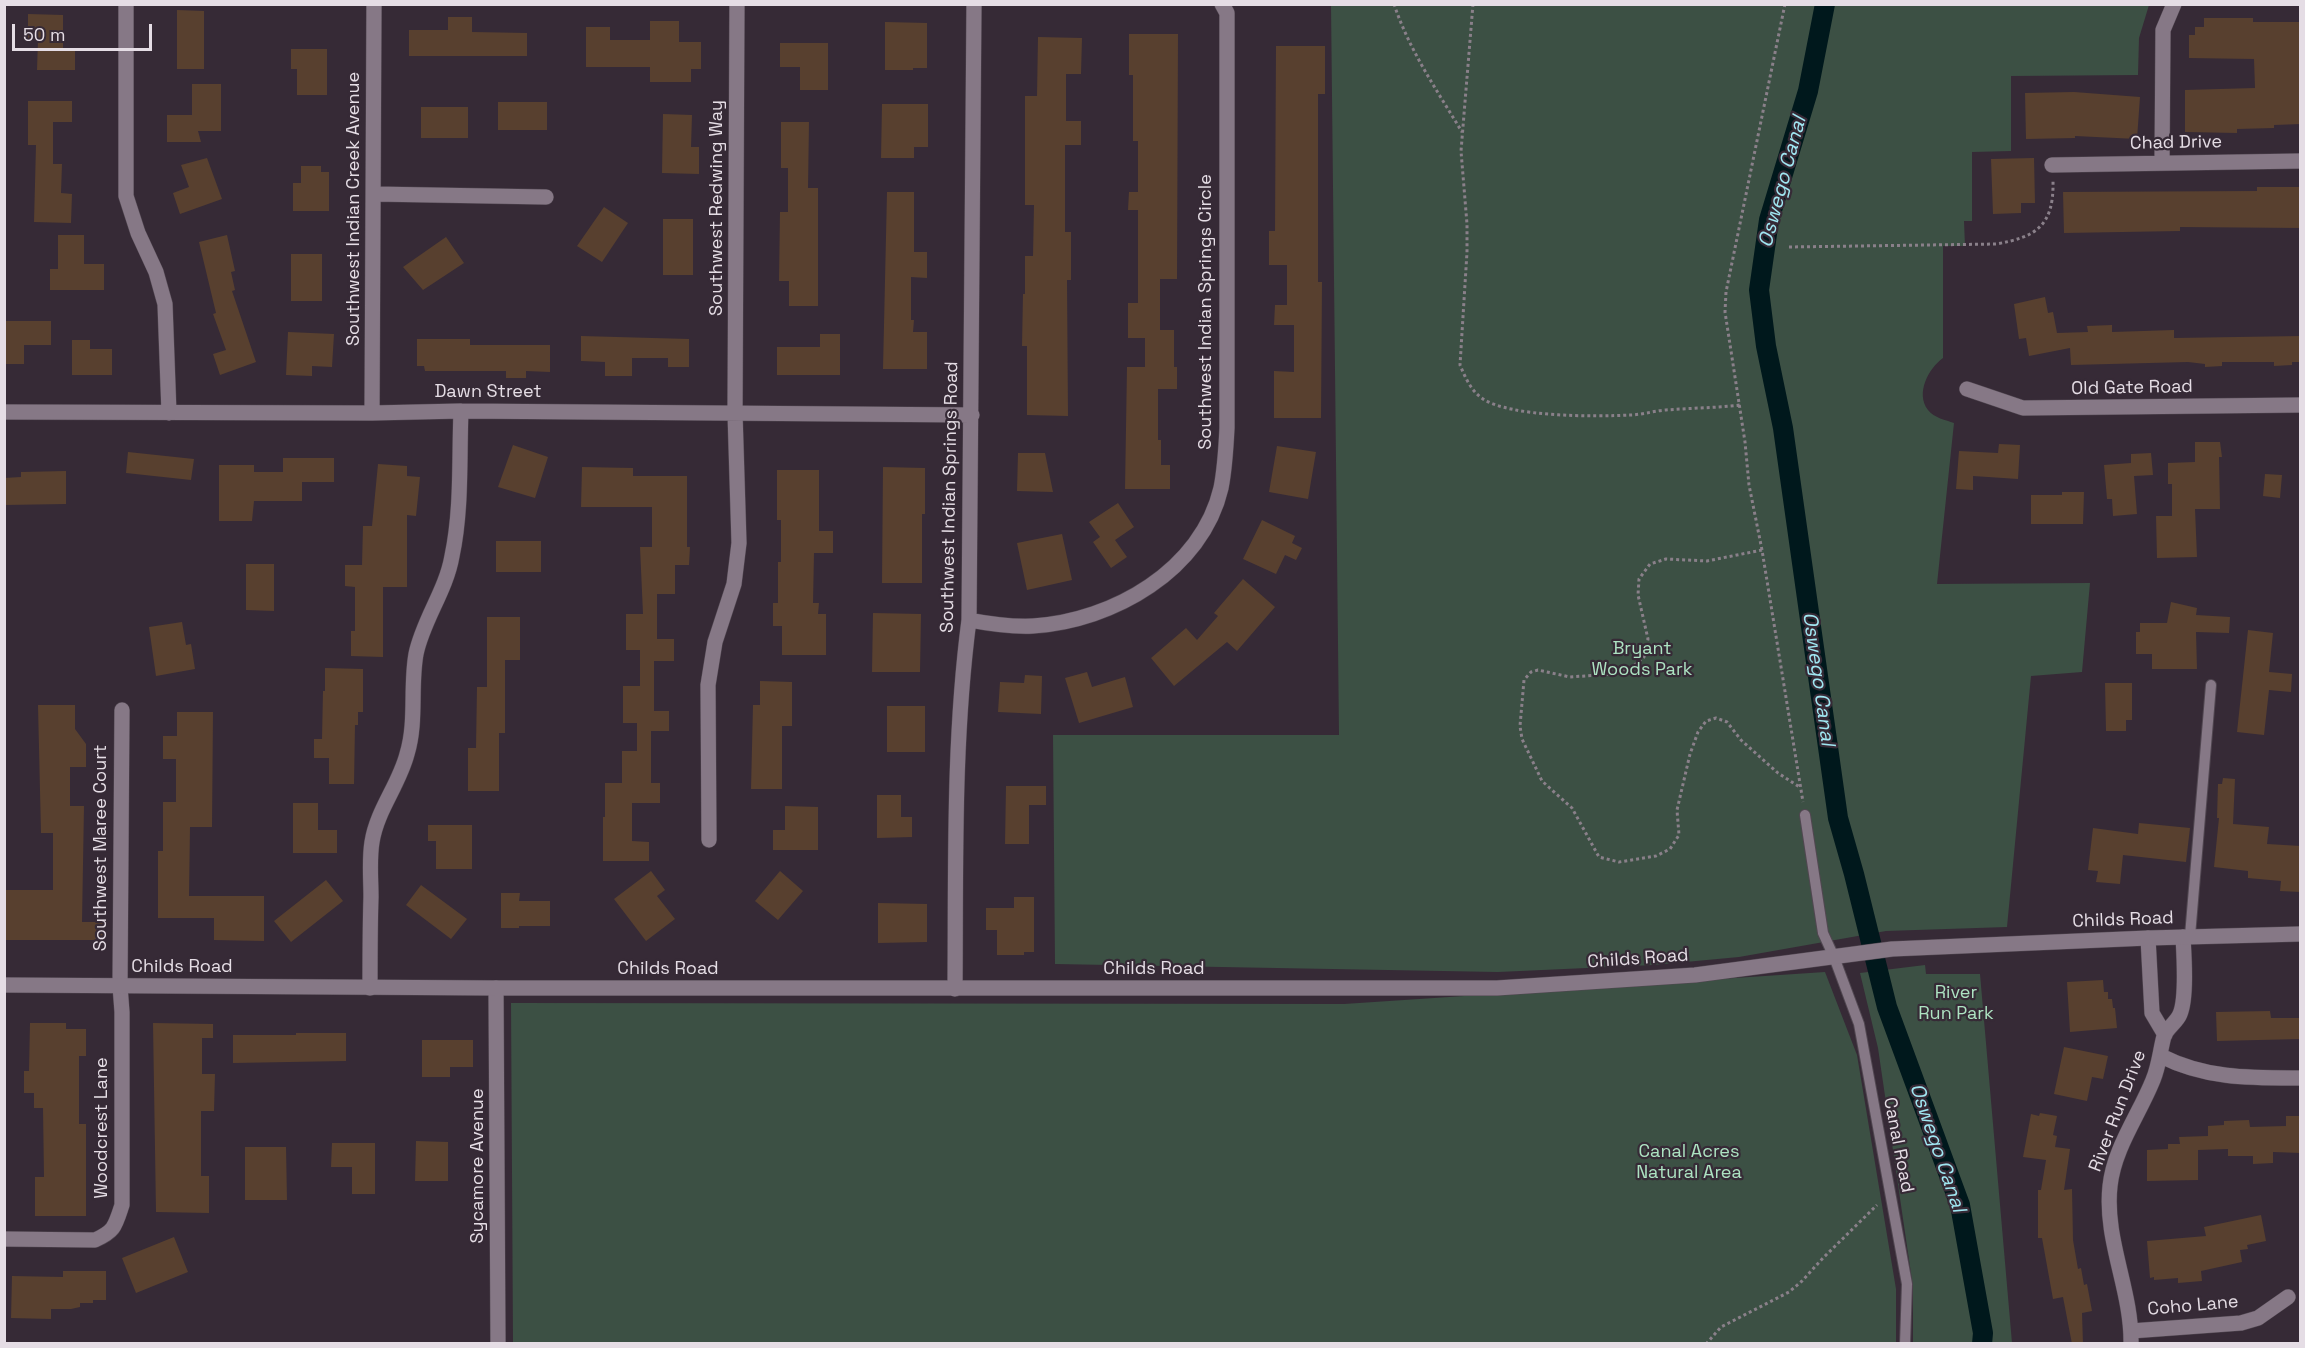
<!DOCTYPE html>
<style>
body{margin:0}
#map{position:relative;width:2305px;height:1348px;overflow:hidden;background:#362a36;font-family:"Space Grotesk",sans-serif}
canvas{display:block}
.frame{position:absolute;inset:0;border:6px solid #e5dde5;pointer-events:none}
.scale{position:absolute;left:12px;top:24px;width:140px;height:27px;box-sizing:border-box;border:3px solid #e5dde5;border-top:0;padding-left:8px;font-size:18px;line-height:21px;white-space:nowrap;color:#e5dde5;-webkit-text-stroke:4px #362a36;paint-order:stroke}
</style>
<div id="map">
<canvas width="2305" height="1348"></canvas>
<div class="frame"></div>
<div class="scale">50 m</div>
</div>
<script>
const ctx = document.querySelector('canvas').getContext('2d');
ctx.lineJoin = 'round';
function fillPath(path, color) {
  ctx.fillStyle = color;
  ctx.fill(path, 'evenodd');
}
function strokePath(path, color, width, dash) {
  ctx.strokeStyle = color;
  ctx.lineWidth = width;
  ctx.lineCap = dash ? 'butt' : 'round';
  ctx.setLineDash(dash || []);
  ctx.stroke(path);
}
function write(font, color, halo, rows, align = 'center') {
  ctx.font = font + ' "Space Grotesk",sans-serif';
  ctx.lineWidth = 4.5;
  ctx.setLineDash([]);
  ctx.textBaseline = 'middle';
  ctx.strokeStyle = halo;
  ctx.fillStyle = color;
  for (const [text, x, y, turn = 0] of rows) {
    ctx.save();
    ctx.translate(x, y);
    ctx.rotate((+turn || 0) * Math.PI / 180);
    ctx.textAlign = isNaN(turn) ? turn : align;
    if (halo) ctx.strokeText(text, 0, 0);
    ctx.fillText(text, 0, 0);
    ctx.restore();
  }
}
fillPath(new Path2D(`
 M1331,5H2149L2139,38L2138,75L2011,76V151L1972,152V221H1964L1965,246H1943V358C1929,368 1915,393 1928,410C1934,418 1946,420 1954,423L1937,584L2090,583L2082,672L2031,676L2007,927L1886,931L1739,957L1653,965L1498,972L1055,964L1053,735H1339Z
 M1925,965L1926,974H1980L2012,1343H1913V1287L1878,1048L1860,973Z
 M1825,972L1857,1055L1896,1289V1343H513L511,1003L1344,1004Z`), '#3c5044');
strokePath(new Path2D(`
 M1825,4L1808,91L1769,220L1759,290L1766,346L1783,428L1838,818L1854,874L1887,1007L1960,1205L1983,1333L1982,1344`), '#00181c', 20);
fillPath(new Path2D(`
 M177,10L204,11V69H177Z
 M28,14L63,15V48H75V70H37L38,40H28Z
 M448,17H472V32L527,33V56H409V30H448Z
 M2204,18H2253V22H2301V124L2274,125V128L2237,129V133L2185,132V90L2255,88L2254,59L2189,58V35H2195V27H2204Z
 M650,21H679V42H701V69H691V82H650V67H586V27H610V40H650Z
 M885,22L927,23V68H913V70H885Z
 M1129,34H1178L1177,279H1160V330H1174V367H1177V389H1158V440H1161V465H1170V489H1125L1127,367H1145V338H1128V303H1138V210H1128L1129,192H1138V141H1133V75H1129Z
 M1038,37L1082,38L1081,74H1066V121H1081V145H1065V232H1071V280H1067L1068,416L1027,415V346H1022L1023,294H1025V256H1033L1034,205H1025V96H1037Z
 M780,43H828V90H800V67H780Z
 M1276,46H1325V94H1318V282H1322L1321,418H1274V371L1294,372V325H1274L1275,305H1287V265H1269V231H1275Z
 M291,49H327V95H297V69H291Z
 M192,84H221V131H198L201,142H167V115H192Z
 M2074,92L2140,97L2137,139L2075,136V138L2026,139L2025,93Z
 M28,101H72V122H53V164H62L61,193L72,194L71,223L34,222L36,145H28Z
 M498,102H547V130H498Z
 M882,104H928V147H914V158H881Z
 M421,107H468V138H421Z
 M663,114L692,115L691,147H699V174L662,173Z
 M781,122H809L808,188H818V306H789V281H779L780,212H788V168H781Z
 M207,158L222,199L180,214L173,193L189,187L181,165Z
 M2034,158L2035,203H2021V213L1993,214L1991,159Z
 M301,166H321V172H329V211H293V183H301Z
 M2257,187H2301V228L2180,227V231L2064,233L2063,192L2257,191Z
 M887,192H914V252H927V278L911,277V320H914L913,332H927V369H883Z
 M604,207L628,223L602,262L577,246Z
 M663,219H693V275H663Z
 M58,235H84V264H104V290H50V269H58Z
 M227,235L235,271L231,272L235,290L232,291L256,362L220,375L213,354L226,350L213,314L216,313L199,242Z
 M446,237L464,263L423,290L403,267Z
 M291,254H322V301H291Z
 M2045,297L2048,313L2053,312L2057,333L2088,332L2087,326L2112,325V332L2174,330V338L2301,336V362H2292V365L2274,366V362H2222V366L2205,367V364L2188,362L2071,365L2070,348L2029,356L2026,338L2019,339L2014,304Z
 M4,321H51V345H24V364H4Z
 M288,332L334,334L332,367L312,366V376L286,375Z
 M820,334H840V375H777V347H820Z
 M581,336L689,339V367H668V358H632V376H605V362L581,361Z
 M417,339H470V345H550V372L526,371V378H506V371H425L424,366H417Z
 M72,340H90V349H112V375H72Z
 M2195,442H2220L2222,457H2219L2220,509H2195L2197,557L2157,558L2156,516H2172V484H2168V463L2195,462Z
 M1999,444L2020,445L2018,479L1973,476V490L1956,489L1959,451L1998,453Z
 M513,445L548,457L535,498L498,487Z
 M1277,446L1316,452L1308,499L1269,492Z
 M128,452L194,459L191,480L126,473Z
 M1018,453H1045L1053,492L1017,491Z
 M2151,453L2153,475L2134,476L2137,514L2113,516L2112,499H2107L2104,465L2131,463V454Z
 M283,458H334V482H302V501H254L252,521H219V465H254V472H283Z
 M378,464L407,466V476L420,477L416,516L407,515V587H383V657L351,656V631H355V587L345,586V565H362L363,526H372Z
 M582,467L633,468V476H687V547H690L689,565H675V594H657V639H674V661H654V711H669V731H651V783H660V803H632V841L649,842V861H603V817H605V783H622V751H637V723H623V686H640V650H626V614H643L640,547H652V507H581Z
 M883,467L925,468V514H922V583H882Z
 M777,470H819V531H833V553H814L813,603H819L818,614H826V655H782V626H773V603H778V562H781V520H777Z
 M66,471V504L4,505V478L21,477V472Z
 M2265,474L2282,475L2280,498L2263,496Z
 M2062,492H2084L2083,524H2031V495H2062Z
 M1118,503L1134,527L1115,540L1127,557L1111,568L1093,542L1100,537L1089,522Z
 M1262,520L1295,536L1292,543L1302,548L1296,560L1285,555L1276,574L1243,559Z
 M1062,534L1072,580L1027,590L1017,543Z
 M496,541H541V572H496Z
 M246,564H274V611L246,610Z
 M1243,579L1275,607L1237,651L1227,642L1174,686L1151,658L1186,628L1197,640L1218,616L1214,613Z
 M2171,602L2197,608L2196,615L2230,617L2229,633L2196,632L2197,669H2152V654H2136V632H2140V623H2167Z
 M873,613L921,614L920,672H872Z
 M487,617H520V660H505V733H499V791H468V748H476L477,687H487Z
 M182,622L186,645L191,644L195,669L156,676L149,627Z
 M2248,630L2273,633L2269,672L2292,674L2291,692L2269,690L2264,735L2237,732Z
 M325,668L363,669V712H358V725H355L354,784H329V758H314V739H322L323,691H325Z
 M1087,672L1092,687L1125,677L1133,707L1079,723L1065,678Z
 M1025,675L1042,676L1041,714L998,712L1000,682L1024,683Z
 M760,681L792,682V726H782V789H751L753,705H760Z
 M2105,683H2132V720H2126V731H2106Z
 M38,705H75V729L86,744V767H70V806H84L82,922H103V940H6L4,890H53V833H41Z
 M887,706H925V752H887Z
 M177,712H213L212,827H190L189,896H264V941L214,940V918H158V851H163V802H176V759H163V736H177Z
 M2223,778L2235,779L2233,824L2269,827L2267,844L2301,846V892L2280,891L2281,881L2248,878V871L2214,867L2219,818H2217L2218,784H2222Z
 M1006,786H1046V805H1029V844H1005Z
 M877,795H901V817H912V837L877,838Z
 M293,803H318V830H337V853H293Z
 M785,806L818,807V850H773V830H785Z
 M2139,823L2190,828L2186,862L2123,855L2120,884L2096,882L2098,871L2088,870L2093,828L2138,834Z
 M428,825H472V869H436V841H428Z
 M651,871L665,890L657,896L675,919L646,941L614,899Z
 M780,871L803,891L778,920L755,901Z
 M326,880L343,901L291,942L274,921Z
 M421,885L467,919L451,939L406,905Z
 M501,893H520L519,901H550V926H519V928H501Z
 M1014,897H1034V952H1024V955H997V930H986V908H1014Z
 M878,903L927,904V942L878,943Z
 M2103,980L2104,992H2108V999H2112L2113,1008H2115L2117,1028L2070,1032L2067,982Z
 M2270,1011L2271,1018H2301V1039L2217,1041L2216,1012Z
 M30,1023H66V1029H86V1056H79V1124H86V1216H35V1177H44L43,1108H34V1093H24V1071H29Z
 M153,1023L213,1024V1038H202V1074H215L214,1111H201V1176H209V1213L156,1212Z
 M296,1033H346V1061L233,1063V1035H296Z
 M422,1040H473V1067H450V1077H422Z
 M2064,1047L2108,1056L2103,1079L2092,1077L2087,1101L2054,1094Z
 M2040,1113L2057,1116L2053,1135L2057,1136L2055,1147L2070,1149L2064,1190L2072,1189L2073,1240L2078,1269L2081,1268L2084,1285L2087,1284L2092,1311L2082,1313L2083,1344H2072L2063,1297L2053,1299L2042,1238H2038V1190H2041L2046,1160L2023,1157L2031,1114L2039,1116Z
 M2286,1116H2301V1153L2273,1152V1163L2253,1164V1156H2228V1149L2198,1150V1180L2147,1181V1150L2168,1149V1144H2180L2179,1137L2208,1136V1126L2224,1125V1121L2249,1120L2250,1127L2286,1126Z
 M416,1141L448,1142V1181H415Z
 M332,1143H375V1194H352V1167H331Z
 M245,1147H286L287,1200H245Z
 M2261,1215L2266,1241L2247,1245L2248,1249L2240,1250L2242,1262L2201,1271L2202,1281L2178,1283V1278L2154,1280V1277L2150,1278L2147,1241L2206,1236L2204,1227Z
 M174,1237L188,1272L136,1293L122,1258Z
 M63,1271H106V1300H93V1303H80V1307L71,1309H51V1319L11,1318L12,1276L63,1277Z`), '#58402f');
const service = new Path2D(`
 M1805,815L1823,933L1834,957L1859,1024L1907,1284L1905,1344
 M2190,936L2211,685`);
const minor = new Path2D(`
 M126,4V196L138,233L156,272L165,304L169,413
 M2162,163L2163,30L2174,4
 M2052,165L2300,161
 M374,194L546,197
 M1967,389L2023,408L2300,405
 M4,412L372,413L461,411L972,415
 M372,413L374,4
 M969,620C990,624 1011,627 1033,626C1113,621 1202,570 1221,488C1225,468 1226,448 1227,428V13L1222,4
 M709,840L708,685L715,642L734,584L739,543L735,413L737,4
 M2148,938L2152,1013L2165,1035
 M370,988C370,957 370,927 371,897C371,879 369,860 372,842C377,810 399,785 407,754C417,721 410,687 416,654C423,620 446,591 452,556C462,509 459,458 461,411
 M496,988L498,1344
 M955,989C956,866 953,742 969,620L974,4
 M2161,1056C2206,1079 2251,1078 2300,1078
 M4,1239L95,1240C115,1231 115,1226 122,1205V1012L120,986L122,710
 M2131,1331L2241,1323L2258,1318L2288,1297
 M2131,1344C2132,1290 2104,1240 2110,1186C2114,1148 2139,1115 2153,1080C2159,1066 2160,1051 2164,1036C2167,1028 2177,1022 2180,1014C2187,998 2184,955 2183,937`);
const tertiary = new Path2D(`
 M4,985L496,988H1497L1695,975L1892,949L2148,938L2300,934`);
strokePath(service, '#514751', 12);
strokePath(minor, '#514751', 16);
strokePath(tertiary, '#514751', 16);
strokePath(new Path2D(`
 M1394,4C1409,50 1438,92 1462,132
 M1473,4L1461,151L1467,224V252L1460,365C1465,377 1471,391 1483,399C1511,417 1594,417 1629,415C1641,415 1653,411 1666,410C1690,408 1715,408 1740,405
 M1785,4L1726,292L1725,312L1745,442L1749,485L1762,550L1803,802
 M1789,247L1996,244C2036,237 2054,226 2053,181
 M1762,550L1707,561L1666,559L1650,564L1639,579L1638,595L1648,639L1644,657L1631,668L1614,674L1570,677L1538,670L1531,672L1524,680L1520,726L1522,739L1542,781L1572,808L1599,857L1619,862L1656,856L1670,849L1679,835L1677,810L1690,754L1698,732L1706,721L1716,718L1727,722L1741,740L1778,773L1801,788
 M1706,1344L1721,1327L1789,1292L1802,1281L1823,1258L1877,1205`), '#8a808a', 3, [3, 3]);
strokePath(service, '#867886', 10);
strokePath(minor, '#867886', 15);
strokePath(tertiary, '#867886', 15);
write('18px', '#e5dde5', '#362a36', [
 ["Chad Drive",2176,143,-1],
 ["Southwest Redwing Way",717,208,-90],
 ["Southwest Indian Creek Avenue",354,209,-90],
 ["Southwest Indian Springs Circle",1206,312,-90],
 ["Old Gate Road",2132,388,-1],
 ["Dawn Street",488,392],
 ["Southwest Indian Springs Road",950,497,-89],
 ["Southwest Maree Court",101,848,-90],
 ["Childs Road",2123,920,-2],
 ["Childs Road",1638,959,-4],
 ["Childs Road",182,967],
 ["Childs Road",668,969],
 ["Childs Road",1154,969],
 ["River Run Drive",2118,1111,-69],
 ["Woodcrest Lane",102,1128,-90],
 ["Canal Road",1898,1145,79],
 ["Sycamore Avenue",478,1166,-90],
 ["Coho Lane",2193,1306,-5]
]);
write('18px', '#ade3c2', '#362a36', [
 ["Bryant",1642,649],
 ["Woods Park",1642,670],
 ["River",1956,993],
 ["Run Park",1956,1014],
 ["Canal Acres",1689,1152],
 ["Natural Area",1689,1173]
]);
write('italic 20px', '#a0e7f2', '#362a36', [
 ["Oswego Canal",1783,182,-75],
 ["Oswego Canal",1818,679,82],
 ["Oswego Canal",1937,1148,71]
]);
</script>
